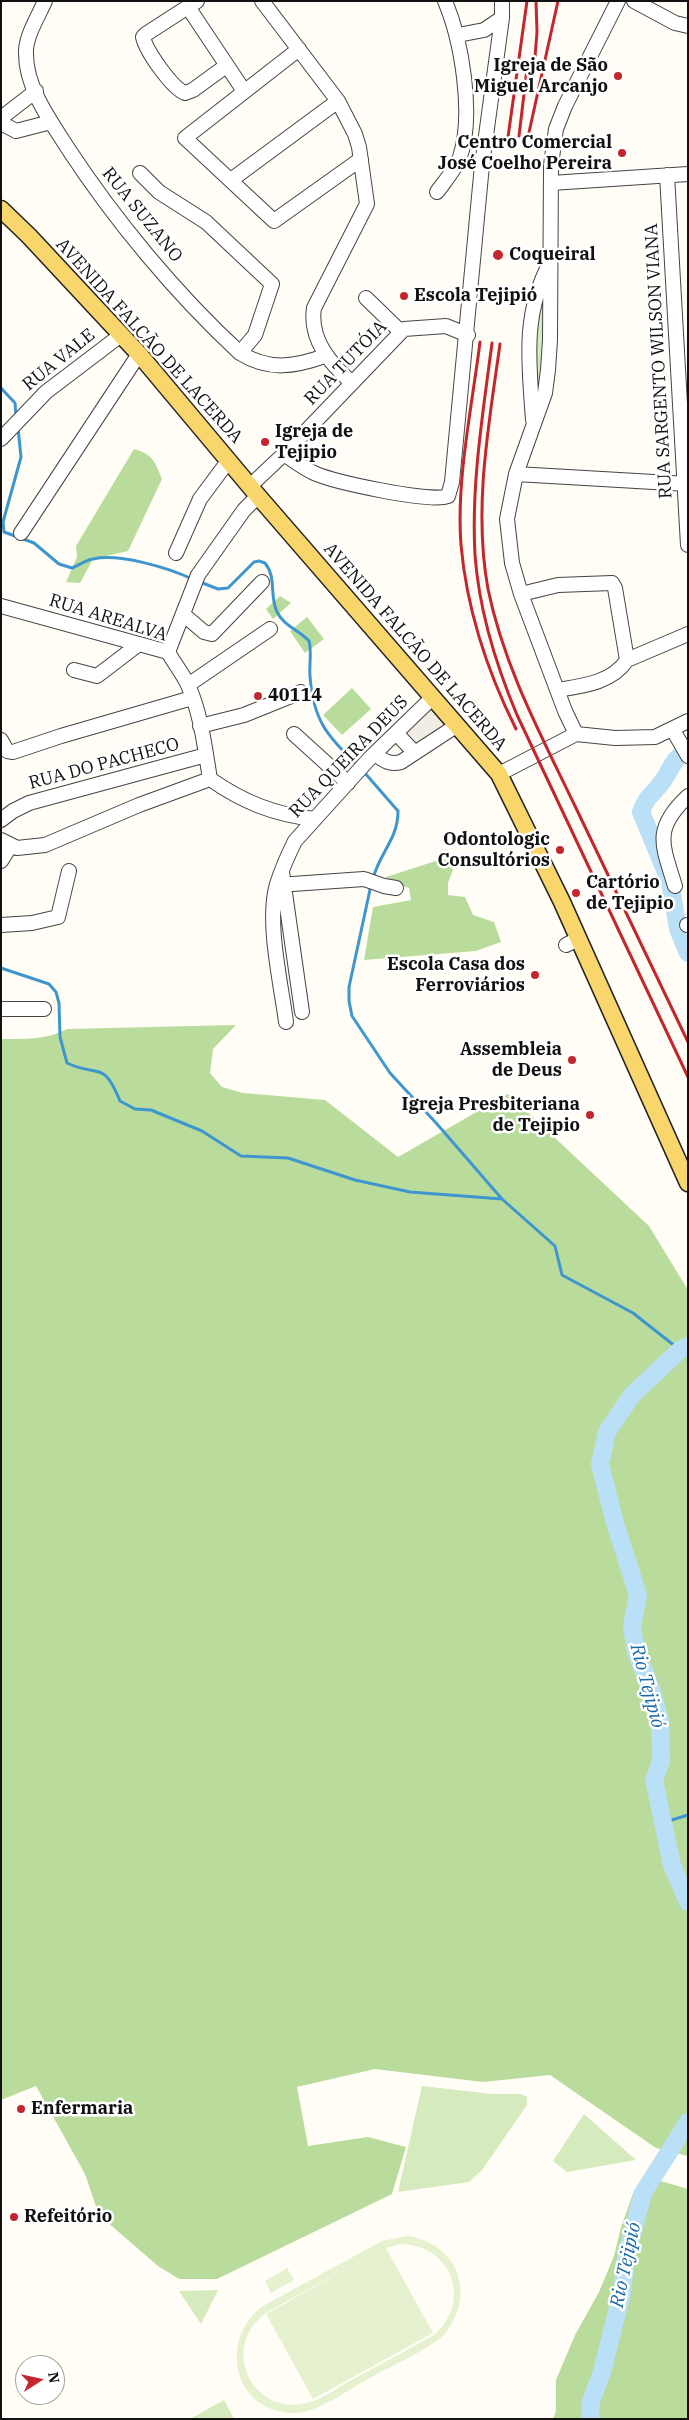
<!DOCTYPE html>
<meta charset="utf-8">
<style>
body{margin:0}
#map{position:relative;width:689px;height:2420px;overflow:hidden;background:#fffdf5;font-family:"IBM Plex Serif",serif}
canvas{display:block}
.frame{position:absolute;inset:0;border:2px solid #111;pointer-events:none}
.north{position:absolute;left:15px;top:2355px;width:50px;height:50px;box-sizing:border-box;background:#fff;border:1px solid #a0a0a0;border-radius:50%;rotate:80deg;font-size:14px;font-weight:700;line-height:20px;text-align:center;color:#111}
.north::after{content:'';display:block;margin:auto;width:18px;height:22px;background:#c4262e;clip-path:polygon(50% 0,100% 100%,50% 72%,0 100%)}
</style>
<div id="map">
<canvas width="689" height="2420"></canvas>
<div class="frame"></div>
<div class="north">N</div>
</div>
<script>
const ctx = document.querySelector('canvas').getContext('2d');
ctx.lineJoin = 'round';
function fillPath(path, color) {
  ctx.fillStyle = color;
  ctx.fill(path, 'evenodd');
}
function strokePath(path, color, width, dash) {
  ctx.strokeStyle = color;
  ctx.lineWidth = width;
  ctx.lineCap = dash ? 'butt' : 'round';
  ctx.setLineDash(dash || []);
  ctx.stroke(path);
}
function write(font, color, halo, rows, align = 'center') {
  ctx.font = font + ' "IBM Plex Serif",serif';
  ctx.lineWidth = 5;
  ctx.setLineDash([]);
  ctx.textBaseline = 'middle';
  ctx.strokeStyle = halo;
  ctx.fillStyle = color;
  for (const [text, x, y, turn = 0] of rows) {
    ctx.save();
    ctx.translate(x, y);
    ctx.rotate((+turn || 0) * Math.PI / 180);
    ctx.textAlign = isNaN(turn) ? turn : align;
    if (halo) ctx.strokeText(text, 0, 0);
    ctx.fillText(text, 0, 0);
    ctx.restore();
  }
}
fillPath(new Path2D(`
 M542,284C544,322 551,367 535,402L531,361Z
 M422,2086L492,2094H521L527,2097V2105L482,2170L469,2182L398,2192Z
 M584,2114L636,2160L567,2172L553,2161Z
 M218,2290L201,2324L179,2291Z
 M224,2400L234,2419H190Z`), '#d5ebbd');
fillPath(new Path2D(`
 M134,449C153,454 155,462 162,479L128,551L93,559L80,583L66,582L77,557L76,546Z
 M280,596L291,603L273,619L266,609Z
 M307,617L324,639L305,653L290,631Z
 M352,688L371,709L342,735L323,715Z
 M445,858L453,870L448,883V895L465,897L473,915L494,922L501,942L476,951L364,960L373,907L411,900L409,888L390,882L386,877Z
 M236,1025L213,1049L210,1073L222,1087L243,1093L325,1100L398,1157L508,1094L649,1226L688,1290V2156L656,2148L550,2075L483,2082L375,2069L297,2087L308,2146L368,2137L406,2147L392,2194L217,2279H179L158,2266L99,2215L85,2174L36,2086L1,2100V1039C23,1039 48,1040 67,1029Z
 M647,2177L688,2189V2419H553L556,2411V2380L575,2335L599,2292L614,2256L621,2227L634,2191Z`), '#b9dc9c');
fillPath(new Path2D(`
 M407,2236C459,2243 477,2296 444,2335C422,2353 393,2365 368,2379C350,2389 331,2403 311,2410C305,2412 299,2413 293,2413C233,2412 218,2339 263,2306L382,2241ZM400,2244C452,2245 473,2301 434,2335C405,2351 376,2367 346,2383C333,2391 318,2402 302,2404C274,2409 247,2389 244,2361C241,2341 251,2324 267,2312L368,2257L266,2314L313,2399L433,2333L386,2248Z
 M287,2268L294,2280L271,2293L265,2281Z`), '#e6f2cf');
fillPath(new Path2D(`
 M431,701L450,722L413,745L400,733Z`), '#f1ede2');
strokePath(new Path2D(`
 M1,388L15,403L16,416
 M18,428L21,457L3,522L4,532L34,543L59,564L72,568C79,565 86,560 93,559C119,553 169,568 192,579
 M200,582L218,589L228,588L254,562L259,561L265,563C277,578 269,595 277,612C284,626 299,630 309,641C312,652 309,665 310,676C313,720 327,736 358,766
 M364,772L398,811C398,840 379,853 373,879
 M371,885L349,987V1001L352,1016L390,1073L437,1124L502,1199L555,1246L562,1275L633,1313L680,1350
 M1,968L49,984L56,992L59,1003L60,1037L67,1063C99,1078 103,1059 120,1101L135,1109L151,1110L202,1131L241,1156L288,1158L355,1180L410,1192L502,1199
 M662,1823L688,1815`), '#3f96cf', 3);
strokePath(new Path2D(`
 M688,751C673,757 671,770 662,782C653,795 647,795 641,812L670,882L678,929L688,953
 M688,1346L680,1350L632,1395L607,1432L600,1464L615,1523L638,1595L632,1626L636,1652L651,1689L660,1720L661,1761L654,1780L672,1865L688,1902
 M590,2419L591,2401L602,2372L622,2292L626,2257L643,2193L688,2122`), '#b9e0f7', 18);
const minor = new Path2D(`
 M45,1C38,17 25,37 26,54C26,88 50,120 67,147C114,219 176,294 240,353C269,371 294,367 325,356
 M197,1L146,34L143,37C146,51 172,88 185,93L193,90L226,66
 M262,1L338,101L355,134L359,147L367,204L314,308C309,340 331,364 352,383
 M634,1L675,23L688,26
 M188,7L244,91
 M458,35L484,30L502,18
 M299,49L185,138L274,221L361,159
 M1,118L36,91
 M1,123L16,131L51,122
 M140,173L159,192L206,222L272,284L255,335L240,353
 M667,175L688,545
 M231,180L338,101
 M551,183L688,174
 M437,192C445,181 455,170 460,157C474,115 462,41 445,1
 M366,298L401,332
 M533,420C529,364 522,314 550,263
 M1,439L46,392L121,335
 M284,454C294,461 303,468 314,473C334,482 430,503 448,496L452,482L482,165L502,18V1
 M516,474L688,484
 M250,486L284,454L404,329L446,326L468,335
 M21,533L139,354
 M176,553L200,499L229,460
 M521,594L558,585L612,583L615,588L627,660
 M1,606L168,652C174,663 183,674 188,685C201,713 205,749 210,779C243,802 275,815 315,819
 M184,615L204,632L212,634L262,582
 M168,652L198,575L244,510L258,496
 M74,670L97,676L139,644
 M188,685L270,629
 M557,690C582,686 612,683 627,660L688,634
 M200,726L244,715L301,692
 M673,730L688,756
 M294,734L348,783
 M397,734L415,753
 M576,734L565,711L521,594L512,563L507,519L516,474L545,393L548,370L550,340L551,165L556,129L565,106L618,1
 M1,740L7,751L13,752L61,736L192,698
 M375,754C384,761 390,765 401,762L456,726
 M499,774L576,734L615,738L655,737L688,721
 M1,820L13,811L29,803L206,755
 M1,840L17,848L45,845L139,805L210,779
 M1,861L11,845
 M282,872L302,1012
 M278,885L364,879L384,886L396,888
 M675,886C662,844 653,829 688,796
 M1,925L32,923L58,917L69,871
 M687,925H688
 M566,945L578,939
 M1,1009H44
 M286,1022C281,983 266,921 277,884C282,869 288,855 295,841L370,758L432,698`);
const major = new Path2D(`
 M1,209L29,236L139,354L258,496L499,774L562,902L688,1183`);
strokePath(minor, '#444', 16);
strokePath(major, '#222', 19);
strokePath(minor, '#fff', 14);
strokePath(major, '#f9d66b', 16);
strokePath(new Path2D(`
 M533,82L537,32L536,1
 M519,136L527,69
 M508,137L527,1
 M528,137L558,1
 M480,342C472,407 456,480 461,545C467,611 487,671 516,729
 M492,343C483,413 471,484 475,555C479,610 496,665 517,715L688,1077
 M500,344C489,424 473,508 488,589C504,667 541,735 575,806C613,885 650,963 688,1042`), '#c4262e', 3);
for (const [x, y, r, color] of [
 [618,76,5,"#c4262e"],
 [622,153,5,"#c4262e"],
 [498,255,6,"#c4262e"],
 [404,296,5,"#c4262e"],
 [265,442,5,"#c4262e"],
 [258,696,5,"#c4262e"],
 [560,850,5,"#c4262e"],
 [576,893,5,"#c4262e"],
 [535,975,5,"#c4262e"],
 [572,1060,5,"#c4262e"],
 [590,1115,5,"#c4262e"],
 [21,2109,5,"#c4262e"],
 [14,2217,5,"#c4262e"]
]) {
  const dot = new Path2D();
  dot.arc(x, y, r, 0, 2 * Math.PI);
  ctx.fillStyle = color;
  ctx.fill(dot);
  strokePath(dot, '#fff', 2);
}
write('bold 18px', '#111', '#fff', [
 ["Igreja de São",608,66,"right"],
 ["Miguel Arcanjo",608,87,"right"],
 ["Centro Comercial",612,143,"right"],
 ["José Coelho Pereira",612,164,"right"],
 ["Coqueiral",509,255],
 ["Escola Tejipió",414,296],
 ["Igreja de",275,432],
 ["Tejipio",275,453],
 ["40114",268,696],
 ["Odontologic",550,840,"right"],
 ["Consultórios",550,861,"right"],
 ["Cartório",586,883],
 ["de Tejipio",586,904],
 ["Escola Casa dos",525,965,"right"],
 ["Ferroviários",525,986,"right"],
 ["Assembleia",562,1050,"right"],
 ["de Deus",562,1071,"right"],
 ["Igreja Presbiteriana",580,1105,"right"],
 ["de Tejipio",580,1126,"right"],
 ["Enfermaria",31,2109],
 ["Refeitório",24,2217]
], 'left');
write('18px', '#111', '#fff', [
 ["RUA SUZANO",142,215,51],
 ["AVENIDA FALCÃO DE LACERDA",149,341,48],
 ["RUA VALE",59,360,-39],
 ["RUA SARGENTO WILSON VIANA",659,361,-93],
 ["RUA TUTÓIA",346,363,-46],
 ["RUA AREALVA",108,618,17],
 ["AVENIDA FALCÃO DE LACERDA",415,647,49],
 ["RUA QUEIRA DEUS",349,757,-46],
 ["RUA DO PACHECO",104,764,-15]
]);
write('italic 19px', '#1768a6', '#fff', [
 ["Rio Tejipió",647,1686,75],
 ["Rio Tejipió",626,2265,-78]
]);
</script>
